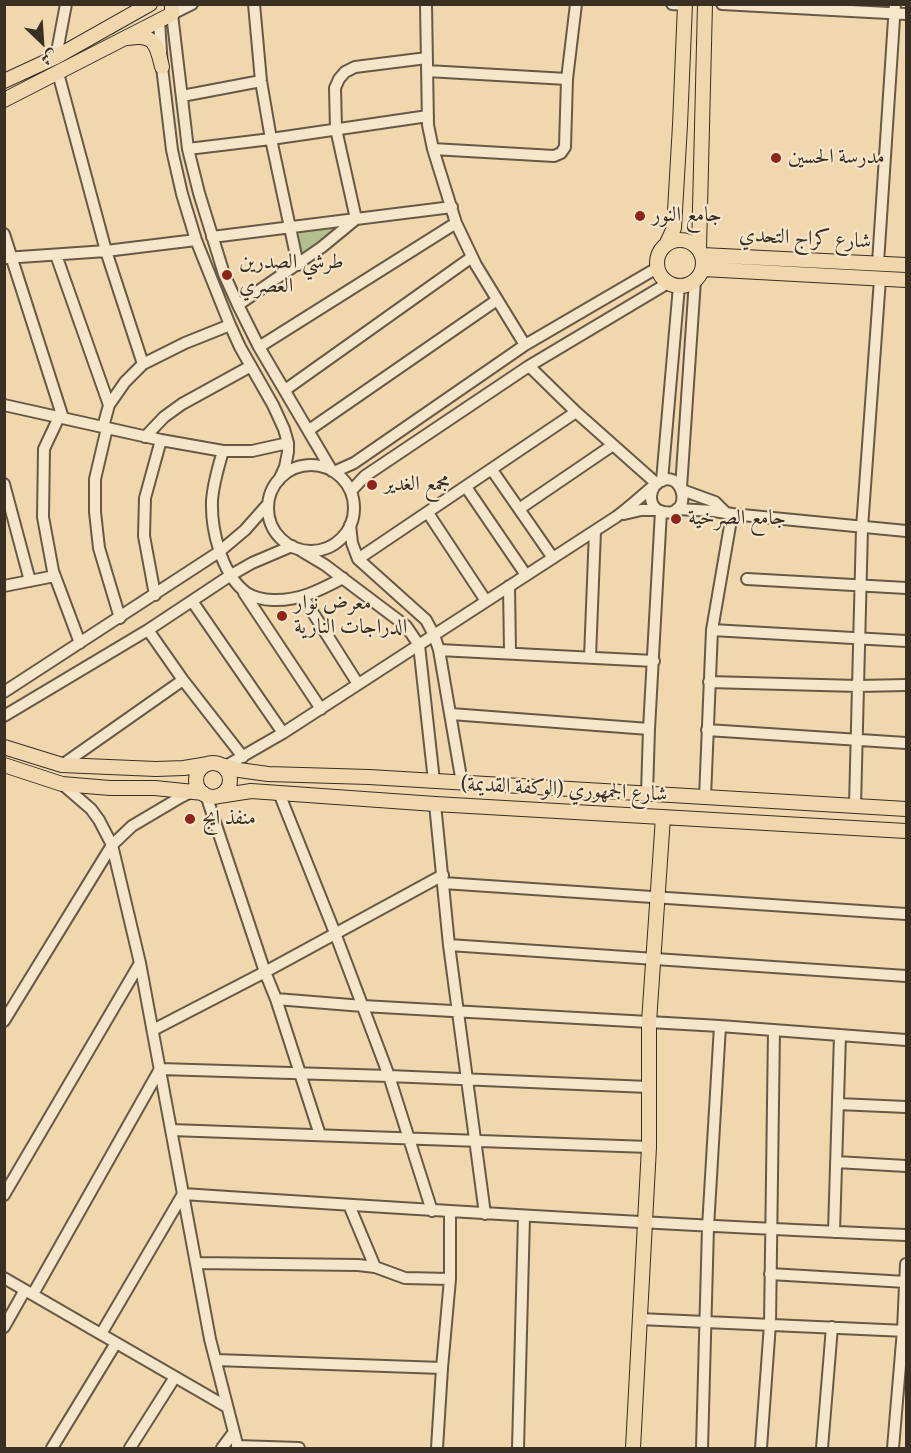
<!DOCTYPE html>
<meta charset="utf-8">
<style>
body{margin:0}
#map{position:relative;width:911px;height:1453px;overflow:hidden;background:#f0d7ae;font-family:"Gentium Book Plus",Amiri,serif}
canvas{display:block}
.frame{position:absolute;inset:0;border:6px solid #3a2f23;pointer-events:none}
.north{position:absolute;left:12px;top:12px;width:60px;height:60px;-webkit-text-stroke:4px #f5e5ca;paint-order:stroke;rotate:155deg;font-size:16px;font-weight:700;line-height:24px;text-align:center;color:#3a2f23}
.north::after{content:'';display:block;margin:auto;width:21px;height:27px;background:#3a2f23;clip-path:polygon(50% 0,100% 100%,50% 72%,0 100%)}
</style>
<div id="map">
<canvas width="911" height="1453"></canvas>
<div class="frame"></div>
<div class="north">ش</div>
</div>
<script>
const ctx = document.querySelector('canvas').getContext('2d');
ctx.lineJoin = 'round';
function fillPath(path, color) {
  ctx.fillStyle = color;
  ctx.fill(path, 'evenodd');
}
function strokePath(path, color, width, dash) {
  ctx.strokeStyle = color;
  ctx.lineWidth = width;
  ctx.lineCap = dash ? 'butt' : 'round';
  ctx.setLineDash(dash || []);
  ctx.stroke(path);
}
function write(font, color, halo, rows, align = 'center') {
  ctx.font = font + ' "Gentium Book Plus",Amiri,serif';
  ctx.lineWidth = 4.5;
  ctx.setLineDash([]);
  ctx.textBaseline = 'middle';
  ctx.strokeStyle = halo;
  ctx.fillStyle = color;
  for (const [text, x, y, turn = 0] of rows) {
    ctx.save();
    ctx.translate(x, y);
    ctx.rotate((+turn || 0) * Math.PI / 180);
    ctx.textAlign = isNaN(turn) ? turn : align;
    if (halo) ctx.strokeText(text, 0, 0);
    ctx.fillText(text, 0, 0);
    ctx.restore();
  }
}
fillPath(new Path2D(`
 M345,223V226L301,256L296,230Z`), '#b4bf8f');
const minor = new Path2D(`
 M192,4L172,14L188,149L199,193L224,274L238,305L259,347L332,471
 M254,4L261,81L271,139L298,265
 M426,4L428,125L433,149L456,223L476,265L525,345
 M672,4L685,5
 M722,4L906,14
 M159,21L162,67L172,150L182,194L196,240L230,325L240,347L273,405L284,429L288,443V452L285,467L279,480
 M56,57L66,4
 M427,71L567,79
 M58,73L106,251L143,364
 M182,96L261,81
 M188,149L271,139L428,116
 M433,149L554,156L561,153L565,147L567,79L576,4
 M4,234L63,418
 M212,237L452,207
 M56,255L109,405
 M5,258L106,251L196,240
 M878,263L895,4
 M238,305L322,247L356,219L336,129L335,88L339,79L345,72L355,67L427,58
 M259,347L456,223
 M529,366L576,412L657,484
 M285,390L472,257
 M4,405L161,440L223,451H252L288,443
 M59,417L44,449L43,517L53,571L80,643
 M103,427L109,405L125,382L143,364L185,343L230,325
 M107,428L95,479V512L99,548L120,618
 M309,430L497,300
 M145,437L164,417L182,404L251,366
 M223,451C218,468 213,484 212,501C211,529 221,571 243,590C250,597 264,600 273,600C300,601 320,590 343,578
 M268 508a43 43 0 1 1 86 0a43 43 0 1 1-86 0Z
 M492,470L553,558
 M334,472L354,463L525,345L657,268
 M662,481L679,286
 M4,484L30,581
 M466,487L526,575
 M681,488L695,280
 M682,490L715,502L725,512
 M351,491L365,476L529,366L668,283
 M519,509L613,445
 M677,509L714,511L732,514L906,531
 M428,513L486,601
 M624,514L641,510H657
 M350,525L352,543L358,559L426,620L434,635L439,650L462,783
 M300,550L325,565L406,626L419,645L434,781
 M358,559L576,412
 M747,579L906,588
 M4,586L55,576
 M509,586L510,652
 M244,593L321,709
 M155,595L144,536L145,498L161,440
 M303,597L358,684
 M192,601L283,733
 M148,630L183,680L243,757
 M712,630L906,641
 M439,650L654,661
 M590,657L595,531
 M709,682L858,686L906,685
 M4,692L219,552L245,530L268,504
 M451,714L649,729
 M4,716L148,630L231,575L252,563L292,546
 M707,730L906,743
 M62,765L183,680
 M224,767L283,733L616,517C630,507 642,495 656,484C683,463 695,518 664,512C651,510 648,497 654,487
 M62,784L91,809L99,820L112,845L140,963L210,1339L238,1448
 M279,793L335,933L389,1076L432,1211
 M647,793L649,729L661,511
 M206,795L265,972L276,999L320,1135
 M705,797L712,630L732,514
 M435,804L449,945L485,1214
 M855,806L862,528L880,279
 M443,883L906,914
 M449,945L906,976
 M276,999L363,1006L720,1026L906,1040
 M4,1021L112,845L132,826L181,797L191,792
 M153,1030L265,972L443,875
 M838,1104L906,1107
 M171,1130L649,1147
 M836,1162L906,1166
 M4,1195L140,963
 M349,1205L375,1267
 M834,1232L840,1035
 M196,1263L358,1265L375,1267L405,1278L450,1279
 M770,1274L906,1282
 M4,1278L227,1407
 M33,1294L160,1069L389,1076L648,1087
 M639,1319L906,1331
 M4,1327L25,1290
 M101,1334L183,1194C424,1210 665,1225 906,1235
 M216,1360L442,1368
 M237,1446L299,1448
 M52,1448L116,1343
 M130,1448L175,1377
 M222,1448L234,1432
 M437,1448L442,1368L450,1279V1212
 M518,1448L524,1217
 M702,1448L708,1227L720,1026
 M761,1448L770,1324L774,1030
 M822,1448L832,1327
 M893,1448L903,1330L906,1264`);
const major = new Path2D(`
 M129,38C155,33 157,46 162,67
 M4,81L56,57L150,4
 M4,100L172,14V4
 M657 263a23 23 0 1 1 46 0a23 23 0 1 1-46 0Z
 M667,243L674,228L680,125L685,4
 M699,249L705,4
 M702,255L906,265
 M703,269L906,280
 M4,747L62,765L156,769L184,768L208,764
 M196 780a17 17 0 1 1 34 0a17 17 0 1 1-34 0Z
 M4,765L62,784L110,788H155L203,793
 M221,765L239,770L268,774L369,777L906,809
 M219,796L251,791L435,804L906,831
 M633,1448L649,1147V1022L663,817`);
strokePath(minor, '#685946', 14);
strokePath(major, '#3a2f23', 16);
strokePath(minor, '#f5e5ca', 10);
strokePath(major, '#f0d7ae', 14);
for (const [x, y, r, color] of [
 [776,158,6,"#8f2418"],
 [640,216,6,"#8f2418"],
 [227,275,6,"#8f2418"],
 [372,485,6,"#8f2418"],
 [676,519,6,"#8f2418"],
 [282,616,6,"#8f2418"],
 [190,819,6,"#8f2418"]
]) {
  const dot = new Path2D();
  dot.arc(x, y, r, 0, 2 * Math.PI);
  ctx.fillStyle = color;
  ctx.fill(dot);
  strokePath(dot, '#f5e5ca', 2);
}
write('21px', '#3a2f23', '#f5e5ca', [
 ["مدرسة الحسين",788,158],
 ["جامع النور",652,216],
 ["طرشي الصدرين",239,263],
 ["العصري",239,287],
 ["مجمع الغدير",384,485],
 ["جامع الصرخية",688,519],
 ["معرض نوار",294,604],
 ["الدراجات النارية",294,628],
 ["منفذ ايج",202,819]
], 'left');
write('21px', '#3a2f23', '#f5e5ca', [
 ["شارع كراج التحدي",805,239,3],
 ["شارع الجمهوري (الوكفة القديمة)",564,790,3]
]);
</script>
